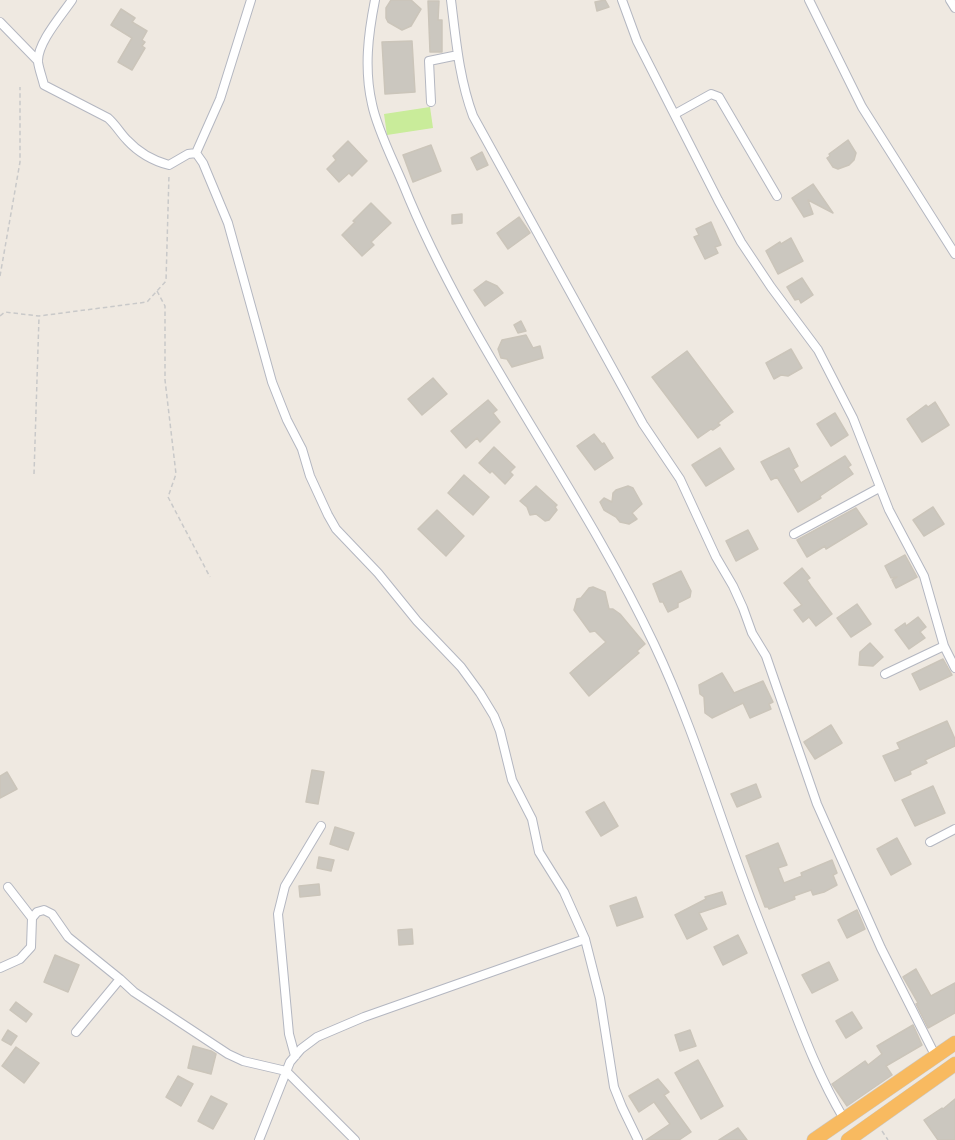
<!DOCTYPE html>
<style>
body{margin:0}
canvas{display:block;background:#efe9e1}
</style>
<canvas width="955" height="1140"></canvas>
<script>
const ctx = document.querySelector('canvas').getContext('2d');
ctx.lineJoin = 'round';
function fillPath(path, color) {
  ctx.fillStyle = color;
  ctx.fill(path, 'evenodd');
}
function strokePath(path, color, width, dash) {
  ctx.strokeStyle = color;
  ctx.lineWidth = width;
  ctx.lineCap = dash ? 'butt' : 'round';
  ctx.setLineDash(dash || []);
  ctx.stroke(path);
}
fillPath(new Path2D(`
 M430,107L433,128L387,135L384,114Z`), '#c9ec9a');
const building = new Path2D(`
 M391,0H411L421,9L411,26L402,30L388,22L386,18V8Z
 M605,0L609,7L597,11L595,2Z
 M428,1H439L438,20H442V52H430Z
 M121,9L135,18L132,22L147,31L142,40L145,42L142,46L145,48L132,70L118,62L132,38L111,25Z
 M412,41L415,92L385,94L382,42Z
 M848,140L856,153L854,160L849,165L838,169L833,167L827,158L830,156L829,154Z
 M348,141L367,161L352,176L349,173L339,182L327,169L336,160L333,156Z
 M431,145L441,171L413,182L403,155Z
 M482,152L488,165L477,170L471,158Z
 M813,184L833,213L808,200L813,214L804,217L792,198Z
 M371,203L391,223L371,242L374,245L362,256L342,235L355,222L353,221Z
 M462,214V223L452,224V215Z
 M519,217L530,233L508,249L497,233Z
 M711,222L721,245L715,247L718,253L705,259L694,237L699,235L696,229Z
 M791,238L803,261L778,274L766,251L780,242L781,244Z
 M802,278L813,295L801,303L799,299L795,300L787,287Z
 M486,281L497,286L503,293L485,306L474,290Z
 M521,321L526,331L518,333L514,325Z
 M526,335L533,348L540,346L543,358L512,367L507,359L501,358L498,349L502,340Z
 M791,349L802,368L788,376L781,375L774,379L766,363Z
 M687,351L733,412L718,423L720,425L713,430L711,429L698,438L652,377Z
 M433,378L447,394L422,415L408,399Z
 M488,400L497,410L493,413L500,422L480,442L477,438L466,448L451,431Z
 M935,402L949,425L922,442L907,419L926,405L928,407Z
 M835,413L848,435L831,446L817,424Z
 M594,434L602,444L604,443L613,458L595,470L577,446Z
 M494,447L515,467L510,472L513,475L505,484L492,471L490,473L479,463Z
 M720,448L734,469L706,486L692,465Z
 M789,448L798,466L793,469L801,483L845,456L851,465L848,467L853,474L820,496L821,498L798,512L777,477L771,480L761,462Z
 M464,475L489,497L473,515L448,493Z
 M536,486L557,505L555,507L557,510L549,520L545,521L536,514L530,515L527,507L520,501Z
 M628,486L633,488L642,504L632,513L637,519L629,524L620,522L616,517L604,510L600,502L604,498L612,502L613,493L616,490Z
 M933,507L944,524L924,536L913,520Z
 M856,508L867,524L826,549L825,546L807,557L797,540Z
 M437,510L464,536L446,556L418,529Z
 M748,530L758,549L736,561L726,541Z
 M905,555L917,577L896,588L892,580L897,577L891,578L885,566Z
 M802,568L810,578L807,580L811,586L832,614L816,626L809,617L803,622L794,610L802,605L784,583Z
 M681,571L691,591L690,597L678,603V607L668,612L663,602H660L653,584Z
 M593,587L605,592L609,609H613L620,614L645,644L637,651L639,653L589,696L570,673L606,642L595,631L590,632L574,610L577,599L581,598L589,588Z
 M857,604L871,624L851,637L837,618Z
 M918,617L926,627L920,632L925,638L909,649L895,630L905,623L906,626Z
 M870,643L883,657L873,666L859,665L860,652Z
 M943,659L952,675L920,690L912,674Z
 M722,673L734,693L763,681L773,702L769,704L771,709L750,718L743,703L712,718L705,713L704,697L700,694L699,685Z
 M947,721L955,739V746L925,760L927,763L910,771L911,774L895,781L883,756L900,749L897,743Z
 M831,725L842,743L815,759L804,742Z
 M312,770L324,772L318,804L306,802Z
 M7,772L17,789L0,798V776Z
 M756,784L761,797L737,807L731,794Z
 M933,786L945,813L915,826L902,800Z
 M604,802L618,826L601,836L586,812Z
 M335,827L354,833L348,850L330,844Z
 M897,838L911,864L891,875L877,849Z
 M778,843L787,865L778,868L784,883L802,876L801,873L832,860L837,873L833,875L837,885L824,892L813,895L811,890L794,896L795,899L769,909L768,907H765L746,856Z
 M319,857L334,860L331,871L317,868Z
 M319,884L320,895L300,897L299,886Z
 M722,892L726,904L699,913L707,929L687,939L675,915L706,899L705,897Z
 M636,897L643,917L617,926L610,906Z
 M857,910L865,929L847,938L838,920Z
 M412,929L413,944L399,945L398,930Z
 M738,935L747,953L723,965L714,947Z
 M55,955L79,965L68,992L44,982Z
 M829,962L838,980L812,993L802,975Z
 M916,969L931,996L955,983V1013L928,1028L916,1004L918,1003L903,977Z
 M16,1002L32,1014L26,1022L10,1010Z
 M852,1012L862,1028L846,1038L836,1021Z
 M913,1025L922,1045L886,1066L892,1075L847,1106L832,1084L865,1061L868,1065L882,1054L877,1046Z
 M8,1030L17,1036L11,1045L2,1040Z
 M690,1030L696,1046L680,1051L675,1035Z
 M193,1046L211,1051L216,1054L211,1074L188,1068Z
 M16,1047L39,1063L24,1083L2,1066Z
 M698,1060L723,1106L701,1119L675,1073Z
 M178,1076L193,1084L181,1106L166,1097Z
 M658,1079L669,1092L664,1095L691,1132L679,1140H646L670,1124L654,1102L639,1112L629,1096Z
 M211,1096L227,1104L213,1129L198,1121Z
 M955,1099V1140H938L924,1120L942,1108L943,1109Z
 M738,1128L747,1140H719Z`);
fillPath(building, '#cbc7bf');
strokePath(building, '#cbc5ba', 1.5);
const minor = new Path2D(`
 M72,0C62,15 37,43 38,62C39,69 42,77 44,85L108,118C116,125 120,133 127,140C138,152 154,161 169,165L188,154L196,153L203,163L228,223L272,382L287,420L302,449L310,476L328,515L336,529L378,573L417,621L461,667L480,693L494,716L500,731L512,780L532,819L539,852L564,892L585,939L600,998L614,1087L622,1107L638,1140
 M375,0C368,35 364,69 372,104C377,129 393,160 403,184C469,348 579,485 654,644C692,724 717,809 748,892C758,919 769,946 779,972C799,1023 816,1072 844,1119
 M451,0C456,40 459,78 473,116L643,424L680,479L716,557L733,586L743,608L752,633L766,656L817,804L881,948L936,1057
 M622,0L637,41L718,200L741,242L771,287L818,350L853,418L889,510L924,576L944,646L955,668
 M809,0L862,107L955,254
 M950,0L955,8
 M0,22L38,61
 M431,102L429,61L458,55
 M675,114L711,94L719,97L777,196
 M196,153L220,99L251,0
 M794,534L879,488
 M885,674L944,646
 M930,842L955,829
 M32,918L37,912L44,910L52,914L68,937L120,979
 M0,968L20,959L31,947L32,918L8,887
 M76,1032L120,979L134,992L228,1054L243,1061L286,1071L355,1140
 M295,1056L289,1034L278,914L285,886L321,826
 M259,1140L290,1062L301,1049L317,1037L364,1017L585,939`);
const trunk = new Path2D(`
 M814,1140L955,1043
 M848,1140L955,1064`);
strokePath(minor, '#b4b7c1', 10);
strokePath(trunk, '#c9c9c9', 15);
strokePath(new Path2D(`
 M0,276L20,162V87
 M157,291L165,306V380L176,474L168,497L210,577
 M0,316L5,312L39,316L147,302L166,281L169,174
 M34,474L39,317
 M882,1131L888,1140`), '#c9c9c9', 1.5, [4.5, 3]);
strokePath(minor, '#fff', 8);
strokePath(trunk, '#f8ba60', 14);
</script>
